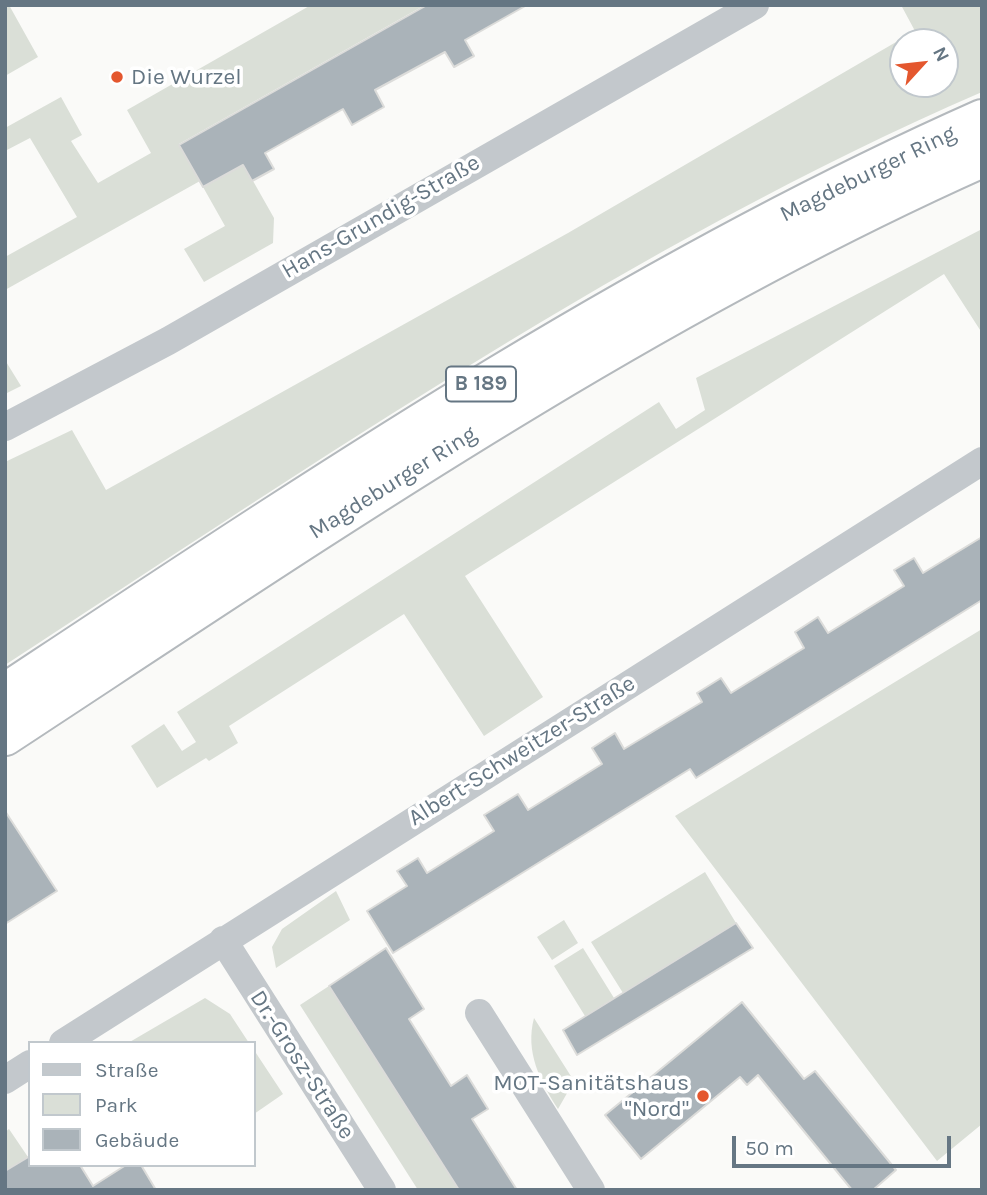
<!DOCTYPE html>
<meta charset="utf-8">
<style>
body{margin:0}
#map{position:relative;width:987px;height:1195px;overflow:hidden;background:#fafaf8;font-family:Karla,sans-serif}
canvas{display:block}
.frame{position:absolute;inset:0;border:7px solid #657683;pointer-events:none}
.legend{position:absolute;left:28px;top:1041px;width:228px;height:126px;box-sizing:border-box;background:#fff;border:2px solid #c1c8cd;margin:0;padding:9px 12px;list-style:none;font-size:21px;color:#657683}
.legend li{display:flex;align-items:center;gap:14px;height:35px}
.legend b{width:35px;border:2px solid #c1c8cd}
.north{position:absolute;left:889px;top:28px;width:70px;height:70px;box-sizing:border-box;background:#fff;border:2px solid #c1c8cd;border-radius:50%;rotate:63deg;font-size:19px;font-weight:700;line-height:28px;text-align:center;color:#657683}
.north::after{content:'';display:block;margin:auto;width:24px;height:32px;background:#e4572e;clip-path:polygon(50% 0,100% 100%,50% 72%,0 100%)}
.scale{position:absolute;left:732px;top:1136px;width:219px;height:32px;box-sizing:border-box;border:4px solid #657683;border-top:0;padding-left:9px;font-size:21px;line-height:24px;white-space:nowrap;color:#657683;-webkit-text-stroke:5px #fff;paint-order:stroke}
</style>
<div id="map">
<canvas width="987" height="1195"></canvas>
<div class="frame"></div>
<ul class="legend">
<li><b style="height:9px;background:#c3c8cc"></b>Straße</li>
<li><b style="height:19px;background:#dadfd7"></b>Park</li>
<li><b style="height:19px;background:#aab3b9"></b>Gebäude</li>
</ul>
<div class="north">N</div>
<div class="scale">50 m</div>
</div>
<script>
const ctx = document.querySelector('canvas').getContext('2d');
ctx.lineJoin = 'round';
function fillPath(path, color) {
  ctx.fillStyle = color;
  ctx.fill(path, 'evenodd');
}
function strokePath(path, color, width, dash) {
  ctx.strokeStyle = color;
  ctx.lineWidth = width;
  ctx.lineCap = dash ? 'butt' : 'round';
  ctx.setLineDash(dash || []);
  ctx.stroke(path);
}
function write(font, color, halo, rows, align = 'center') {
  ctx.font = font + ' Karla,sans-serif';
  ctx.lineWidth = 7;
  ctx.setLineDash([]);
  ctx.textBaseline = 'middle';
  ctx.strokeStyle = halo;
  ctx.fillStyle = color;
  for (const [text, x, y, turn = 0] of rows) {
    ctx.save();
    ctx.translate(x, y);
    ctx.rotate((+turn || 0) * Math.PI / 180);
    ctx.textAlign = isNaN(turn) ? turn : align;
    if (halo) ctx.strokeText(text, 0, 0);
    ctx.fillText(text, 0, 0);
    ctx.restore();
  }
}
fillPath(new Path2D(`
 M5,5H9L38,57L5,76Z
 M311,5H425L179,144L200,181L5,290V257L77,217L30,138L5,151V128L61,97L82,135L71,141L98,183L151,153L127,110Z
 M901,5H982V92C634,243 322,459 5,665V462L72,430L106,490L568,233L915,31ZM903,42H945V84H903Z
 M244,165L274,218L273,243L204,282L184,249L225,226L203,187Z
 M982,229V333L944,274L465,576L543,697L484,736L404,614L229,726L238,743L209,761L206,758L157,788L131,746L164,724L182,751L196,742L177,712L659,402L676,429L705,410L696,378Z
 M5,360L21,386L5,394Z
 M982,629V1124L937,1161L675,816Z
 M705,872L736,923L623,993L591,942Z
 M336,891L350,920L276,968L272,947L282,929Z
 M564,920L578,943L552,960L537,937Z
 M583,948L614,998L585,1016L554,966Z
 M329,986L459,1190H418L300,1005Z
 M205,998L230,1014L249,1043H128Z
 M534,1018L574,1081L558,1109C540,1081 525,1052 534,1018Z
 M254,1050L283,1094L254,1114Z
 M9,1129L28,1157L5,1171V1132Z`), '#dadfd7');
const building = new Path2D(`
 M427,5H527L465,40L474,56L454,67L445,52L375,90L384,107L352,125L343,109L265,153L274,169L252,181L243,165L203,187L179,145Z
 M982,537V600L696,778L690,769L393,953L367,911L407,886L397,871L418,858L427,873L494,831L484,815L518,794L528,810L602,764L592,748L615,733L624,749L702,702L697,693L721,678L731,693L804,648L795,632L818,617L828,633L904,586L894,570L914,558L923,573Z
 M5,811L57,891L5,924Z
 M736,923L753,948L577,1055L563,1030Z
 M386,948L424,1009L409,1019L451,1086L467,1075L488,1109L472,1119L517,1190H459L329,986Z
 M742,1002L804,1079L815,1071L896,1170L873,1190H852L758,1075L747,1085L740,1077L641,1159L605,1115Z
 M30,1156V1165H80L93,1186L126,1165H141L156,1190H5V1171Z`);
fillPath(building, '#aab3b9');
strokePath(building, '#dcdcda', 2);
const highway = new Path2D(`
 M5,693C321,484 635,273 982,119
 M5,736C322,528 635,313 982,158`);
strokePath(highway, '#b4b9bd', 42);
strokePath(new Path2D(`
 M5,427L168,341L755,5
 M223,940L382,1190
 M479,1013L591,1190
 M63,1043L982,461
 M5,1080L30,1064`), '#c3c8cc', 28);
strokePath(highway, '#fff', 38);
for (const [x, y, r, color] of [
 [117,77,7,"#e4572e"],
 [703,1096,7,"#e4572e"]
]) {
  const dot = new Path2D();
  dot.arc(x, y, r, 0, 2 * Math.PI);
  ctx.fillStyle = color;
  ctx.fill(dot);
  strokePath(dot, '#fff', 2.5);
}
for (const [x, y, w] of [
 [481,384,70]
]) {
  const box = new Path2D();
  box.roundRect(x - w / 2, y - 17.5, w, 35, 5);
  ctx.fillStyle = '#fff';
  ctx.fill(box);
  strokePath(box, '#657683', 2);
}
write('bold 21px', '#657683', null, [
 ["B 189",481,384]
]);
write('23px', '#657683', '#fff', [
 ["Die Wurzel",131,77],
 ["MOT-Sanitätshaus",689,1083,"right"],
 ["\"Nord\"",689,1109,"right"]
], 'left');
write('23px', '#657683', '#fff', [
 ["Magdeburger Ring",868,174,-26],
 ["Hans-Grundig-Straße",381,217,-30],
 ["Magdeburger Ring",393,483,-32],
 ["Albert-Schweitzer-Straße",522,751,-32],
 ["Dr.-Grosz-Straße",302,1065,57]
]);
</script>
